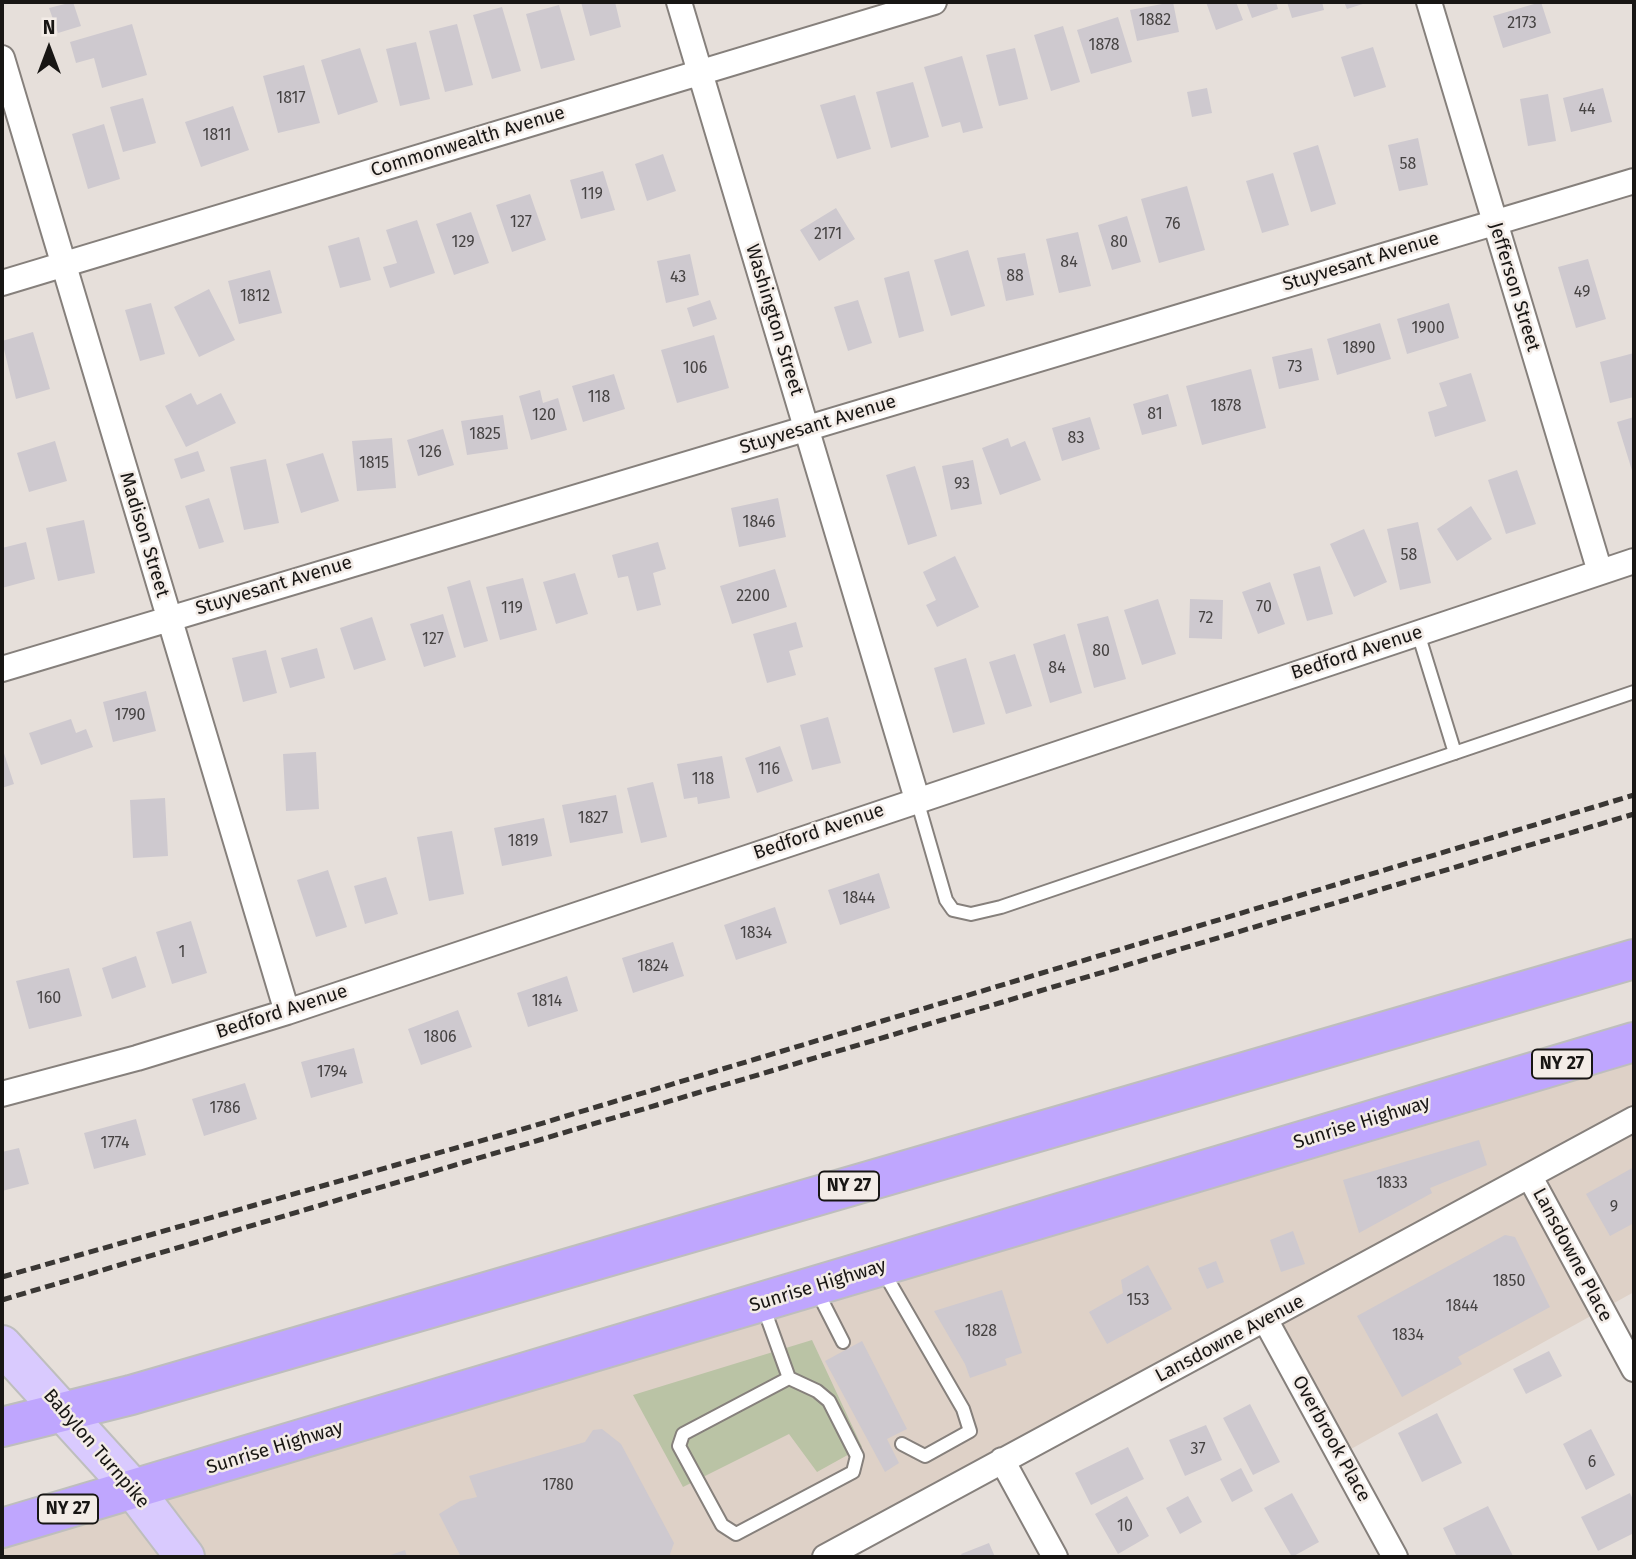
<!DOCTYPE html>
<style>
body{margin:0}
#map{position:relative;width:1636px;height:1559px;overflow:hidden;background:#e6dfda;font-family:"Fira Sans",sans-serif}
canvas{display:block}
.frame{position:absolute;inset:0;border:4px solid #181614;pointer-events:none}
.north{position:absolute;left:14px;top:14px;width:70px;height:70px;-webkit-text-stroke:5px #f3ece7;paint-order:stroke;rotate:0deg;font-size:19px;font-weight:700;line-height:28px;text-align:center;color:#181614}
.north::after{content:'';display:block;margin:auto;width:24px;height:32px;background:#181614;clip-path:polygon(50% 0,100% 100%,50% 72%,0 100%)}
</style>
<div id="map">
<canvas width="1636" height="1559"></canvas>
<div class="frame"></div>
<div class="north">N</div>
</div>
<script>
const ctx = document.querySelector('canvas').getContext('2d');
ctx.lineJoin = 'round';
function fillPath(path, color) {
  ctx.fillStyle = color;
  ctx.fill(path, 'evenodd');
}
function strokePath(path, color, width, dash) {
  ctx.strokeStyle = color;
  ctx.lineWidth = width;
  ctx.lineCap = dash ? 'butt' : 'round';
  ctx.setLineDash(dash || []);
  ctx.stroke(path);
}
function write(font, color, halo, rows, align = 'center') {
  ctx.font = font + ' "Fira Sans",sans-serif';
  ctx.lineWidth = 5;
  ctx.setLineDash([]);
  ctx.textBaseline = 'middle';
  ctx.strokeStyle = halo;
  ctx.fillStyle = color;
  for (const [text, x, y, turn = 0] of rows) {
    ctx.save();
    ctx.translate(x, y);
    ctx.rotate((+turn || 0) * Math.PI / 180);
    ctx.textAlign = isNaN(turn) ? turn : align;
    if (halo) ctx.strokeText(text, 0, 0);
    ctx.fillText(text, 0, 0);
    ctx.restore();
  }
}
fillPath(new Path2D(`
 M1634,1053V1292L1342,1454L1270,1323L832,1557H2V1535Z`), '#ded1c7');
fillPath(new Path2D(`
 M812,1340L862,1447L817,1472L789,1434L683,1487L633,1395Z`), '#bac3a5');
fillPath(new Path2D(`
 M73,2L81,26L58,33L49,8Z
 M581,2H615L621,27L590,36Z
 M1173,2L1179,32L1137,41L1130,10Z
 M1206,2H1236L1243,20L1216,30Z
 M1246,2H1276L1278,9L1252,18Z
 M1287,2H1322L1324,10L1292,18Z
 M1344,2H1369L1347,9Z
 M1541,2L1551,33L1503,48L1493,16Z
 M559,5L575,60L541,69L526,14Z
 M502,7L521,71L492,79L473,15Z
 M1118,17L1132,62L1091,74L1077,30Z
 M132,24L147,75L102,88L94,58L76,63L70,42Z
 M457,24L473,85L445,92L429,31Z
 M1063,26L1080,82L1051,91L1034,35Z
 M416,42L430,99L400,106L386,49Z
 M1373,47L1386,87L1354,97L1341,57Z
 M360,48L378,102L338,115L321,60Z
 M1015,48L1028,99L999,106L986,55Z
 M962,56L983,128L963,133L960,122L942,127L924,67Z
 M304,65L320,123L278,133L263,76Z
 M913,82L929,137L891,148L876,92Z
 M1207,88L1212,113L1192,117L1187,92Z
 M1603,88L1612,122L1571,132L1563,98Z
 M1548,94L1556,141L1528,146L1520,99Z
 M855,95L871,149L837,159L820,105Z
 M143,98L156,143L123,152L110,107Z
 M233,106L249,150L201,167L185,122Z
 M104,124L120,179L88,189L72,134Z
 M1418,138L1428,185L1399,191L1388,145Z
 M1318,145L1336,204L1311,212L1293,153Z
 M663,154L676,191L647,201L635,164Z
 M603,171L615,210L581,219L570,180Z
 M1273,173L1289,225L1262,233L1246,181Z
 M1187,186L1205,250L1159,263L1141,199Z
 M530,194L546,240L512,252L496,205Z
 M836,208L855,239L819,261L800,230Z
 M471,212L489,263L454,275L436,224Z
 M1127,216L1141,262L1112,270L1098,225Z
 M417,220L435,273L390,288L383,267L397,263L386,230Z
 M1078,232L1091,286L1059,293L1046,239Z
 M359,237L371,280L340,288L328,246Z
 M968,250L985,306L951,316L934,260Z
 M1025,253L1034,295L1006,301L997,258Z
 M690,254L699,295L666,303L657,261Z
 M1588,259L1606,319L1576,328L1558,267Z
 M270,270L282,313L239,324L228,281Z
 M909,271L924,331L899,338L884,278Z
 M209,289L235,340L199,357L174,307Z
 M710,300L717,319L693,327L687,308Z
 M858,300L872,343L848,351L834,307Z
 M151,303L165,354L140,361L125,310Z
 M1449,303L1459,338L1407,354L1397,319Z
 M1380,323L1391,359L1337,375L1327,339Z
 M33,332L50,389L16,399L2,341Z
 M714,335L729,388L677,403L661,350Z
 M1312,348L1319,380L1279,389L1272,357Z
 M1634,353V397L1610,403L1600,362Z
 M1251,369L1266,428L1202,445L1186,386Z
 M1471,373L1486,421L1435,437L1428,412L1447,406L1439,383Z
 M614,374L625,409L583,422L572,386Z
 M540,390L543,403L558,398L567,430L531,440L519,396Z
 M191,393L197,405L221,393L236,423L186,447L165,406Z
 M1168,394L1177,426L1142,435L1133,404Z
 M503,415L508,449L467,455L461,421Z
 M1090,417L1100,449L1062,461L1052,428Z
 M1634,417V477L1617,422Z
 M443,429L454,465L418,476L407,440Z
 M392,438L396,488L357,491L352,441Z
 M1008,438L1011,447L1025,441L1041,480L1000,495L982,448Z
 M55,441L67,481L29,492L17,453Z
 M198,451L205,471L181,479L174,459Z
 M323,453L339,501L301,513L286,464Z
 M266,459L279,523L244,530L230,467Z
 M973,460L982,504L951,510L942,466Z
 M915,466L937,536L908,545L886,475Z
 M1517,470L1536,524L1506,534L1488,480Z
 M209,498L224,542L199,549L185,506Z
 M778,498L786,537L739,547L731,508Z
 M1471,506L1492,539L1457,561L1437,529Z
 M84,520L95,573L58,581L46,528Z
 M1418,522L1431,583L1400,590L1387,529Z
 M1364,529L1387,582L1354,597L1330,544Z
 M26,542L35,579L2,588V548Z
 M658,542L666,569L653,573L661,605L637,611L628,576L618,578L612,555Z
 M955,556L979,607L937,627L926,605L936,600L923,572Z
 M1320,566L1333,614L1307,621L1293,574Z
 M775,569L787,607L732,624L720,586Z
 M575,573L588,614L556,624L543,582Z
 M523,578L537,630L500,640L486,587Z
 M470,580L488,641L464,648L447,587Z
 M1270,582L1285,624L1258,634L1242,592Z
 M1158,599L1176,654L1142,665L1124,610Z
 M1190,599L1223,600L1222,639L1189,638Z
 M443,614L456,657L424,667L410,624Z
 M1108,616L1126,679L1094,688L1077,624Z
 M372,617L386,660L354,670L340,628Z
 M796,622L803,647L789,651L796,675L767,683L753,634Z
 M1065,634L1082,693L1050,703L1033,644Z
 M317,648L325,678L290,688L281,658Z
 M266,650L277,693L243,702L232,658Z
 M1015,654L1032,706L1006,714L989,662Z
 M966,658L985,724L953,733L934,668Z
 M146,691L156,731L113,742L103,702Z
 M828,717L841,763L812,770L800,725Z
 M71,719L76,733L86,729L93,747L41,765L29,733Z
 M780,746L793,781L757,793L745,758Z
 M2,747L14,784L2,788Z
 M316,752L319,809L286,811L283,754Z
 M722,756L730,798L698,804L697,797L684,799L677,764Z
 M653,782L667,837L641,843L627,788Z
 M616,795L623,833L570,843L562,805Z
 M165,798L168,856L133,858L130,800Z
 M544,818L552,856L502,866L494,828Z
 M452,831L464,894L429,901L417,837Z
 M328,870L347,927L316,937L297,880Z
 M879,873L890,908L840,925L828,890Z
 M386,877L398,914L365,924L354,886Z
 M775,907L787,943L736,960L724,925Z
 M191,921L207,973L172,984L156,932Z
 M673,942L684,976L633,993L622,958Z
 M136,956L146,987L112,999L102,968Z
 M69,968L82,1016L29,1029L16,981Z
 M567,976L578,1011L528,1027L517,993Z
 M458,1010L472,1047L421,1065L408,1029Z
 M354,1048L363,1083L311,1098L301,1062Z
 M245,1083L257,1119L204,1136L192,1099Z
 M136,1119L146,1155L94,1169L84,1133Z
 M1479,1140L1487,1165L1430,1188L1432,1193L1359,1233L1343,1180Z
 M19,1148L29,1184L2,1191V1152Z
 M1634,1167V1223L1610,1236L1586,1194Z
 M1293,1231L1305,1264L1281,1272L1270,1240Z
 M1505,1235L1515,1237L1550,1307L1458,1357L1462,1364L1402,1397L1357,1316Z
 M1216,1261L1224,1282L1207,1289L1198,1268Z
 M1148,1265L1172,1309L1107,1344L1089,1312L1123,1293L1121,1280Z
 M1002,1290L1022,1353L1005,1359L1007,1365L970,1378L965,1364L934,1311Z
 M862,1341L907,1429L887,1439L899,1463L885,1472L825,1361Z
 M1549,1351L1562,1376L1526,1394L1513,1369Z
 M1250,1404L1280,1462L1253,1475L1223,1418Z
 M1437,1413L1462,1463L1422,1482L1398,1433Z
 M1206,1425L1222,1460L1185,1476L1169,1440Z
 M602,1429L621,1444L674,1543L669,1557H461L439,1514L460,1501L477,1497L469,1476L585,1442L593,1430Z
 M1591,1429L1615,1475L1586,1490L1563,1444Z
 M1128,1447L1144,1479L1091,1505L1075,1473Z
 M1241,1468L1253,1491L1232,1502L1220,1479Z
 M1292,1493L1319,1542L1292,1557L1264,1508Z
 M1630,1493L1634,1502V1533L1598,1551L1581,1517Z
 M1127,1496L1149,1536L1118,1554L1095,1514Z
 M1188,1496L1202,1522L1180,1534L1166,1508Z
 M1488,1506L1513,1556L1457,1557L1443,1528Z
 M989,1543L995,1557H963L961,1554Z
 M405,1550L407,1557H385Z`), '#cec9cf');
const lane = new Path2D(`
 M1418,633L1455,753
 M917,800L946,900L953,910L971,914L1001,907L1634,692
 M883,1271L963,1409L970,1431L925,1456L902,1444
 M816,1289L843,1342
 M763,1306L789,1378L817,1391L829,1401L857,1456L853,1472L736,1534L722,1525L679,1446L683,1434L789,1378`);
const street = new Path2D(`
 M679,2L917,799
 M1429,2L1600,572
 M2,58L287,1012
 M2,283L934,2
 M2,669L1634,181
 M2,1094L137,1058L287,1012L1634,561
 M1530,1177L1634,1369
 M1266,1321L1395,1557
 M1002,1460L1055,1557
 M825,1557L1634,1119`);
const primary = new Path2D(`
 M2,1345L134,1490L185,1557`);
const highway = new Path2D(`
 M2,1427L131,1395L1634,959
 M2,1528L1634,1042`);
strokePath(lane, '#86807c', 16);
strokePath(street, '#86807c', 28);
strokePath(primary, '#bebebd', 42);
strokePath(highway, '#bebebd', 42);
strokePath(lane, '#fff', 12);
strokePath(street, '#fff', 24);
strokePath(primary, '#d9cafe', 38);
strokePath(highway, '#bfa6fe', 38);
strokePath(new Path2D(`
 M2,1277L533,1126L1634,795
 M2,1300L1634,814`), '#3a3734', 5, [10, 5]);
write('16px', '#464343', null, [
 ["1882",1155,21],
 ["2173",1522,24],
 ["1878",1104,46],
 ["1817",291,99],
 ["44",1587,110],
 ["1811",217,136],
 ["58",1408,165],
 ["119",592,195],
 ["127",521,223],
 ["76",1173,225],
 ["2171",828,235],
 ["129",463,243],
 ["80",1119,243],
 ["84",1069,263],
 ["88",1015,277],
 ["43",678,278],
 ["49",1582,293],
 ["1812",255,297],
 ["1900",1428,329],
 ["1890",1359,349],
 ["73",1295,368],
 ["106",695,369],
 ["118",599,398],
 ["1878",1226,407],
 ["81",1155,415],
 ["120",544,416],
 ["1825",485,435],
 ["83",1076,439],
 ["126",430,453],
 ["1815",374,464],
 ["93",962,485],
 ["1846",759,523],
 ["58",1409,556],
 ["2200",753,597],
 ["70",1264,608],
 ["119",512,609],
 ["72",1206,619],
 ["127",433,640],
 ["80",1101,652],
 ["84",1057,669],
 ["1790",130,716],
 ["116",769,770],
 ["118",703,780],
 ["1827",593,819],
 ["1819",523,842],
 ["1844",859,899],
 ["1834",756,934],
 ["1",182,953],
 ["1824",653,967],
 ["160",49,999],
 ["1814",547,1002],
 ["1806",440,1038],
 ["1794",332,1073],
 ["1786",225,1109],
 ["1774",115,1144],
 ["1833",1392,1184],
 ["9",1614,1208],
 ["1850",1509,1282],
 ["153",1138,1301],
 ["1844",1462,1307],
 ["1828",981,1332],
 ["1834",1408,1336],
 ["37",1198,1450],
 ["6",1592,1463],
 ["1780",558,1486],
 ["10",1125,1527]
]);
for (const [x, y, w] of [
 [1562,1064,60],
 [849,1186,60],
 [68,1509,60]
]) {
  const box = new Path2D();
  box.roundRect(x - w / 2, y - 14.5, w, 29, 5);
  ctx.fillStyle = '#f3ece7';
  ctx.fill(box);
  strokePath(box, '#181614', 2);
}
write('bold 18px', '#181614', null, [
 ["NY 27",1562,1064],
 ["NY 27",849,1186],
 ["NY 27",68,1509]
]);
write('19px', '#181614', '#f3ece7', [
 ["Commonwealth Avenue",468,142,-17],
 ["Stuyvesant Avenue",1361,262,-17],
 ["Jefferson Street",1514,287,73],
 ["Washington Street",774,320,73],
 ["Stuyvesant Avenue",818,425,-17],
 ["Madison Street",144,535,73],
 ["Stuyvesant Avenue",274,586,-17],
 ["Bedford Avenue",1357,653,-18],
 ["Bedford Avenue",819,832,-19],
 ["Bedford Avenue",282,1012,-18],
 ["Sunrise Highway",1362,1123,-17],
 ["Lansdowne Place",1572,1255,62],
 ["Sunrise Highway",818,1286,-17],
 ["Lansdowne Avenue",1230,1339,-28],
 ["Overbrook Place",1331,1439,61],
 ["Sunrise Highway",275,1448,-17],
 ["Babylon Turnpike",96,1449,49]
]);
</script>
